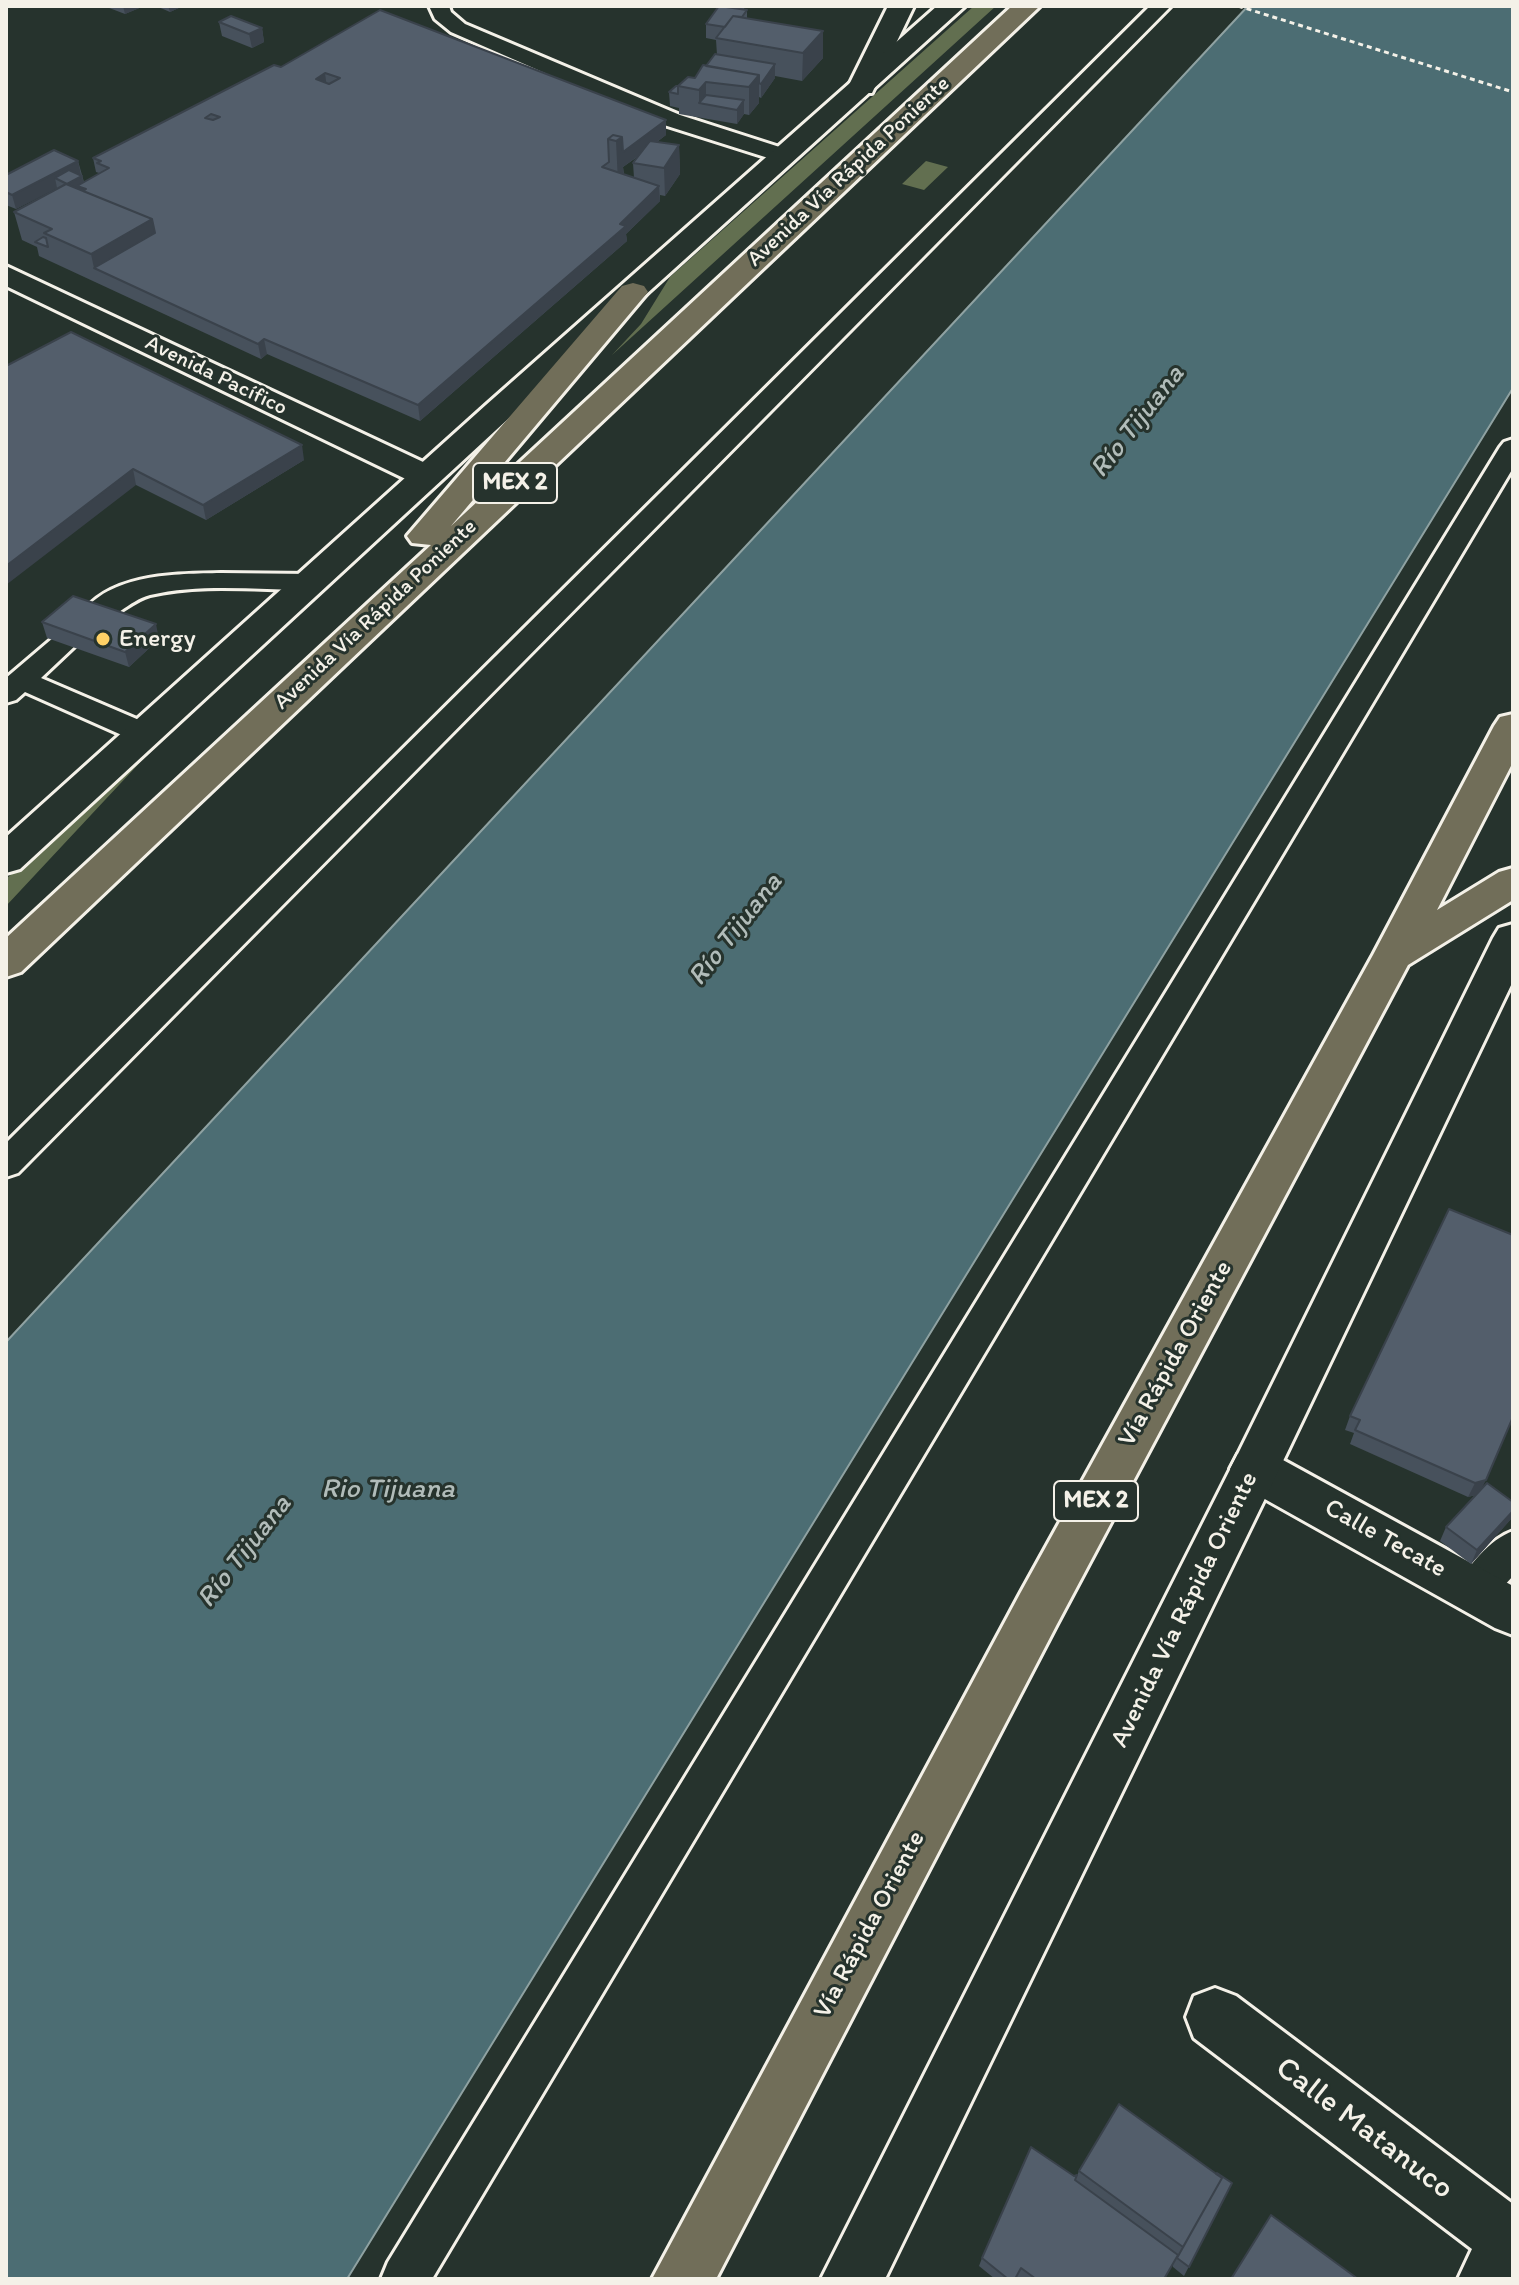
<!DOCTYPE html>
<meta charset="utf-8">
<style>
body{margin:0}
#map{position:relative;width:1519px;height:2285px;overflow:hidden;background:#26332d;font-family:Itim,sans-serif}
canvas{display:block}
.frame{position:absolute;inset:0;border:8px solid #f4f1e8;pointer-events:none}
</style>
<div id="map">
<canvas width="1519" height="2285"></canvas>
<div class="frame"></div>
</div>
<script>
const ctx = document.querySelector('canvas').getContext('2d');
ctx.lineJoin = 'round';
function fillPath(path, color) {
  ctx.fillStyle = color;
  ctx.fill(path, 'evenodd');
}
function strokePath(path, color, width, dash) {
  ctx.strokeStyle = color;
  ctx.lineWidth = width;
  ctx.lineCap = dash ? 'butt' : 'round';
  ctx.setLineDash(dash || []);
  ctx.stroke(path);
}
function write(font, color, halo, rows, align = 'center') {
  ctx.font = font + ' Itim,sans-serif';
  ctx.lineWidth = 6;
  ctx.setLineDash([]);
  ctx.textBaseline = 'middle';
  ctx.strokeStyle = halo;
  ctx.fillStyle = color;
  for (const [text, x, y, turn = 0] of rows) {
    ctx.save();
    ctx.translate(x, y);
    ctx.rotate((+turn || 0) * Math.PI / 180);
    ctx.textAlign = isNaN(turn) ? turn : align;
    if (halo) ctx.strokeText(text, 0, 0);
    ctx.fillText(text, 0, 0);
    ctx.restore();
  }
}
fillPath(new Path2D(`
 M974,6H996L612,355L641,324L670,277Z
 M926,161L948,167L924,190L902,184Z
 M161,740L6,906V879Z`), '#626f50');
const water = new Path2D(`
 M1248,6H1513V388L347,2279H6V1342Z`);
fillPath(water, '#4c6d73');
strokePath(water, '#8fa2a2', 2);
const service = new Path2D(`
 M429,6H449L451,12L465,24L680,115L792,151L795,156L784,163L664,125L451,32L435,19Z
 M1150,6H1171L18,1173L6,1177V1143Z
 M1513,439V468L432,2279H381L388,2262L1500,447L1504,442Z
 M221,573L310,574L320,576L324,582L320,588L310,590C258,590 201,583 150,595C126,601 109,628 84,622L80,616C109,573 176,574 221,573Z
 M63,635L73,638L77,644L41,678L153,726L157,733L153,740L143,742L133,740L25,692L16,700L6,703V678L53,638Z
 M1513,1531V1576L1490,1601L1476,1607L1462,1601L1456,1589C1467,1567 1490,1539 1513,1531Z`);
const minor = new Path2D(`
 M888,6H914L872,93H852L848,87Z
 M6,266L438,469L443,476L438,483L426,486L414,483L6,286Z
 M1255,1448L1272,1454L1513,1586V1635L1495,1628L1238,1484L1230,1469L1238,1454Z
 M1215,1988L1236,1996L1513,2204V2279H1458L1472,2249L1194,2038L1186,2017L1194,1996Z`);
const secondary = new Path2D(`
 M937,6H965L508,419L20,869L6,873V837L486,405Z
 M1513,924V981L1272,1484L885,2279H821L1238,1454L1493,938L1499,928Z`);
const trunk = new Path2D(`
 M1012,6H1040L21,972L6,977V938L431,545L412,543L407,536L622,286L633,283L644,286L648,292L451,526Z
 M1513,714V762L1437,910L1499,872L1513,868V900L1408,965L1057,1624L716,2279H652L1021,1592L1373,955L1494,726L1500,717Z`);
strokePath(service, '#f4f1e8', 6);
strokePath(minor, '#f4f1e8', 6);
strokePath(secondary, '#f4f1e8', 6);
strokePath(trunk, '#f4f1e8', 6);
strokePath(new Path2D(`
 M1238,6L1513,92`), '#f4f1e8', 3, [5, 4]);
fillPath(service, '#26332d');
fillPath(minor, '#26332d');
fillPath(secondary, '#26332d');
fillPath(trunk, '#716e59');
fillPath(new Path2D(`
 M104,6H144L125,14Z
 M156,6H183L170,12Z
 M694,6H745L744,9L747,10V18L823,31V58L802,81L775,76V78L761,98L759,97V103L749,115L744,114L737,124L679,114V108L670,106L669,92L695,78L717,55L716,40L706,38V24L718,8Z
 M380,10L666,135L657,142L679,145L680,174L665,196L660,195V201L626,234L627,241L420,421L267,354L261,359L39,256L37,247L22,240L14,212L57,189V188L16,209L6,205V175L78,161L84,182L99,173L96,172L93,158L281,67ZM640,155L633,163L634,178L624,174L623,167Z
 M219,22L262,28L264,42L252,48L222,36Z
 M6,366L304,460L206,520L136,485Z
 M42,622L159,639L129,667L47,638Z
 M1513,1235L1481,1489L1511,1519L1471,1564L1440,1541L1446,1527L1476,1495L1468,1497L1350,1444L1354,1433L1345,1430L1350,1416Z
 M1079,2171L1216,2174L1232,2183L1184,2276L1173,2267V2264L1164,2279H1021L1018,2277L1017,2279H995L979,2266L982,2258L1076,2178Z`), '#47515c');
fillPath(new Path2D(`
 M123,6H144L125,14Z
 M168,6H183L170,12Z
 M262,28L264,42L252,48L249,34Z
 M823,31V58L802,81L803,53Z
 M775,64V78L761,98V84Z
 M325,73L327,88L316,79Z
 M759,75V103L749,115V87Z
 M706,82V105L699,103V90Z
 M744,100V114L737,124V110Z
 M666,120V135L623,167L624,178L618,182L616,141L622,137Z
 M679,145L680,174L665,196L664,168Z
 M78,161L81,175L55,178L57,188L16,209L12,195Z
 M82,176L89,204L67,184Z
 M659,186L660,201L626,234L627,241L420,421L418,405L620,224Z
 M152,219L158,248L94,268L91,254Z
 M264,339L267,354L261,359L258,344Z
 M302,445L304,460L206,520L203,505Z
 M133,469L136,485L6,585V566Z
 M156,624L159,639L129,667L125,652Z
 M1486,1480L1479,1494L1468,1497L1475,1483Z
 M1513,1511L1511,1519L1471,1564L1477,1550Z`), '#3a424b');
const building = new Path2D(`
 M719,6L747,10L742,17L733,16L725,27L706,24Z
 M380,10L666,120L623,152L622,137L613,135L608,139L609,162L602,167L659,186L620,224L626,226L418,405L264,339L258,344L94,268L155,233L152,219L83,191L86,189L77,186L109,168L97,163L101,161L93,158L274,65L281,67ZM325,73L340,78L329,84L316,79ZM211,114L220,117L213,120L205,118Z
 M231,16L262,28L249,34L219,22Z
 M733,16L823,31L803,53L716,38Z
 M715,54L775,64L761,84L759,83V75L706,66Z
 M703,65L759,75L749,87L706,82L699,90L678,86L688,77L695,78Z
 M676,86H678V94L669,92Z
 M706,95L744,100L737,110L699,103Z
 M613,135L622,137L616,141L608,139Z
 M650,141L679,145L664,168L633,163Z
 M54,150L78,161L12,195L6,192V175Z
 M69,170L82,176L67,184L55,178Z
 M66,184L152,219L91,254L44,233L52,229L14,212Z
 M43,237L46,238L48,247L35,242Z
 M71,332L302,445L203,505L133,469L6,566V366Z
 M73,596L156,624L125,652L42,622Z
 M1449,1209L1513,1235V1417L1486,1480L1475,1483L1355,1430L1360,1420L1350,1416Z
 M1487,1483L1513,1502V1511L1477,1550L1446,1527Z
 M1119,2104L1222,2178L1183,2247L1079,2171Z
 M1031,2147L1074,2176L1077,2175L1075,2180L1178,2255L1164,2279H1036L1021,2268L1015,2279H1008L982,2258Z
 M1217,2173L1232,2183L1189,2267L1177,2258L1222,2178L1216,2174Z
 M1271,2215L1358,2279H1231Z`);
fillPath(building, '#535e6b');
strokePath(building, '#3a424b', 2);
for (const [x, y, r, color] of [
 [103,639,8,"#ffd166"]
]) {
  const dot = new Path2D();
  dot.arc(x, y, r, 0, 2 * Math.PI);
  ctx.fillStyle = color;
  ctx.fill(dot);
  strokePath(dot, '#26332d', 3);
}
write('22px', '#f4f1e8', '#26332d', [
 ["Avenida Vía Rápida Poniente",849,172,-43],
 ["Avenida Pacífico",216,376,26],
 ["Avenida Vía Rápida Poniente",376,615,-43]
]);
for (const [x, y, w] of [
 [515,483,84],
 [1096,1501,84]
]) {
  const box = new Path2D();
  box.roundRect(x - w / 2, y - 20, w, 40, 6);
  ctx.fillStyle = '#26332d';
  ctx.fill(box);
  strokePath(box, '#f4f1e8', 2);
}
write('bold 24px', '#f4f1e8', null, [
 ["MEX 2",515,483],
 ["MEX 2",1096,1501]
]);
write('26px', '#f4f1e8', '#26332d', [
 ["Energy",119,639]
], 'left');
write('26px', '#f4f1e8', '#26332d', [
 ["Vía Rápida Oriente",1176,1354,-61],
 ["Calle Tecate",1385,1539,29],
 ["Avenida Vía Rápida Oriente",1185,1610,-64],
 ["Vía Rápida Oriente",870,1925,-62]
]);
write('italic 28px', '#b1bcb9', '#26332d', [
 ["Río Tijuana",1138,422,-52],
 ["Río Tijuana",736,930,-52],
 ["Rio Tijuana",388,1490],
 ["Río Tijuana",245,1552,-52]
]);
write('32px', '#f4f1e8', '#26332d', [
 ["Calle Matanuco",1364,2129,37]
]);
</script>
